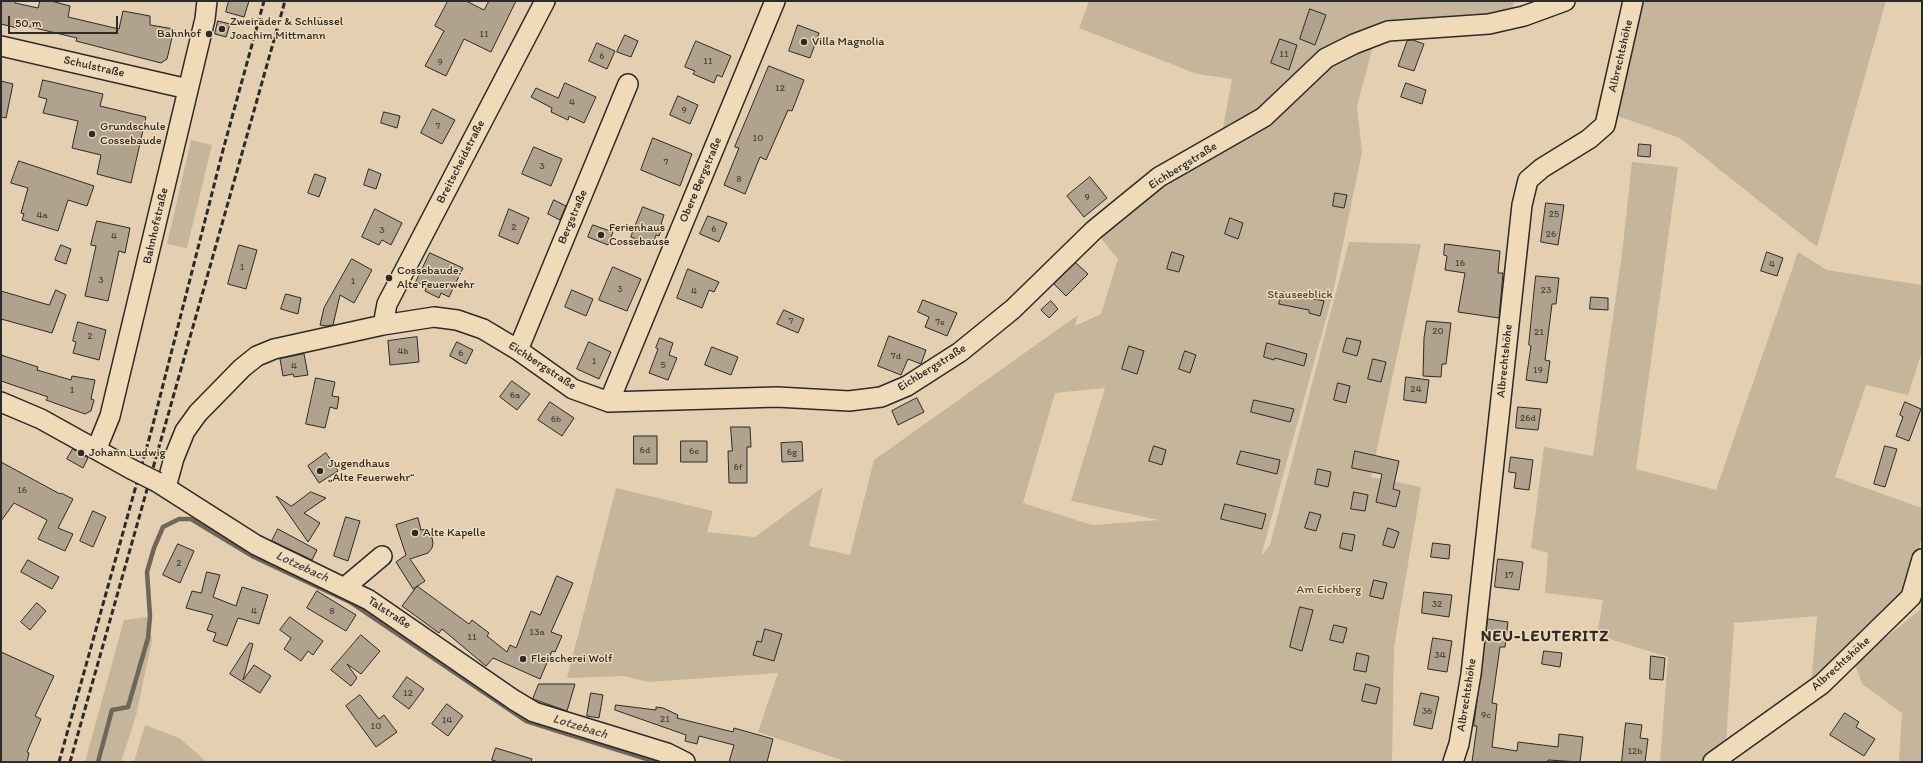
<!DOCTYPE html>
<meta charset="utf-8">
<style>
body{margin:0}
#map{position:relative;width:1923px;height:763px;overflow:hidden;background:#e4d0b1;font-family:Itim,sans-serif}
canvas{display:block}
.frame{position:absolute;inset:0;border:2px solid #2b2b2b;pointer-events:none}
.scale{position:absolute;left:8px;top:16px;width:110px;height:18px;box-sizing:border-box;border:2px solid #2b2b2b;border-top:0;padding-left:5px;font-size:12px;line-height:14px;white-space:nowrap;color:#2b2b2b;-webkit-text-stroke:3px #f0dbb9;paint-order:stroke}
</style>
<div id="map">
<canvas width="1923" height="763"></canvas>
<div class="frame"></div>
<div class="scale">50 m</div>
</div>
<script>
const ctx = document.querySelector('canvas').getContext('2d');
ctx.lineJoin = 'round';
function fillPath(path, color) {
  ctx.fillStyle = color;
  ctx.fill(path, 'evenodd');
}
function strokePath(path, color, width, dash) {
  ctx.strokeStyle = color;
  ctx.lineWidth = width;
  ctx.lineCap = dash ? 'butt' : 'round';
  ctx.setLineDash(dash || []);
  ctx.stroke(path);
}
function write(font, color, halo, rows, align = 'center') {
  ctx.font = font + ' Itim,sans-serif';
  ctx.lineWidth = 3;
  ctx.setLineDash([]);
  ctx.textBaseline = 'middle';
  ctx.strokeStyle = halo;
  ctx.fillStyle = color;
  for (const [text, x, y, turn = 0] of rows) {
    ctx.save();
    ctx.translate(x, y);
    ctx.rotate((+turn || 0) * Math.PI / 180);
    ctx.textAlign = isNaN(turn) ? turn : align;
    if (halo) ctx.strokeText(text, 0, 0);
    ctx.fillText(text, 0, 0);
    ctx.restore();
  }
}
fillPath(new Path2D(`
 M1089,1H1515L1510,13L1398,24L1222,133L1232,79L1197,74L1079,28Z
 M1643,1H1886L1817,247L1680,138L1615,115Z
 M1373,46L1357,106L1362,152L1332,297L1261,556L1270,545L1349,242L1421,244L1371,477L1421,487L1394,647L1392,762H847L758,732L778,673L648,682L624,676L567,678L616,488L713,511L707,532L755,537L823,487L809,546L850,555L874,460L1078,315L1075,326L1101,314L1118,259L1099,236L1158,185L1262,127L1344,56ZM1105,388L1071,501L1159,520L1092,525L1023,503L1055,393Z
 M191,140L212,145L187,248L167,244Z
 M1632,162L1678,167L1636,469L1716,490L1798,252L1827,270L1922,285V352L1908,395L1866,385L1835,477L1922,508V536L1908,595L1811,684L1817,616L1734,623L1726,741L1700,762H1660L1668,657L1597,635L1603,600L1545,593L1548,553L1531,548L1544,447L1593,456L1622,254Z
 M1922,608V762H1899L1902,713L1862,684L1855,663Z
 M147,617L152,640L136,716L121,762H85L124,620Z
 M145,725L179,738L207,762H134Z`), '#c5b59a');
strokePath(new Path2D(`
 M98,762L112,710L128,707L148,638L150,616L147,572L154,548L163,527L179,519H191L254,557L350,602L526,721L656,762`), '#6e665b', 4.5);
const building = new Path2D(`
 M1,1H15V3L38,8L40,1H51L70,6L68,17L119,29L123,11L150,16V25L174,29L167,59L161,63L76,41L77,38L18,24L17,28L1,24Z
 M229,1H249L244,17L226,12Z
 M448,1H466L484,10L489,1H516L491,52L464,39L446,76L425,66L444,31L435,26Z
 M1310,9L1326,15L1315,45L1300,39Z
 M218,21L230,24L226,37L215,34Z
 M798,25L819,33L810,58L789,51Z
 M625,35L638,41L631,57L617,52Z
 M1280,39L1297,45L1289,70L1271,63Z
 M1413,40L1424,44L1414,71L1398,66L1407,41Z
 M696,41L731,56L722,77L717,75L714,83L693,74L695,71L685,67Z
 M597,43L615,51L607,69L589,61Z
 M769,66L804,80L792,111L788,110L766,160L760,157L745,194L724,185L739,148L735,147Z
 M43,80L103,94L100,106L146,117L131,183L97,174L101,155L72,148L78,121L43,113L47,99L39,97Z
 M1,81L13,84L6,118L1,117Z
 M565,83L596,97L584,123L569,116L568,120L551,112L552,108L531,97L536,88L558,98Z
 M1406,83L1426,90L1422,104L1401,97Z
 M678,96L698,105L690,124L670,115Z
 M433,109L455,120L442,144L421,133Z
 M384,112L400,116L397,128L381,123Z
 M653,138L692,154L680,186L641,170Z
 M1639,144L1651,145L1650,157L1638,156Z
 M534,147L562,159L551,186L522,174Z
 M19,161L94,186L87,206L68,200L58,231L22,220L24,214L21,213L28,188L11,183Z
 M369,169L381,174L376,189L364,185Z
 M315,174L326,178L319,197L308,193Z
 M1090,177L1107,198L1084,217L1067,196Z
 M1335,193L1347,195L1344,208L1333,206Z
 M554,200L566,206L560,220L548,214Z
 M1546,203L1564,205L1558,245L1541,242Z
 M643,207L664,215L661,224L663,225L659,236L656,235L652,245L631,237Z
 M375,209L402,223L391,245L382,240L379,245L362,237Z
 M509,209L529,218L518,244L499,236Z
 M708,216L727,223L719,242L700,234Z
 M1230,218L1243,223L1238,239L1225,234Z
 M97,221L130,228L125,253L119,251L108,301L85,296L96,246L91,245Z
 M593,225L613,232L608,245L588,237Z
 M1445,244L1500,251L1498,273H1503L1499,318L1458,312L1465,273L1445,270L1447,256L1444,255Z
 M61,245L71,249L66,264L55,260Z
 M239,245L257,250L246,289L228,284Z
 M1172,252L1184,256L1179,272L1167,269Z
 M1767,252L1783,258L1777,276L1761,271Z
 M430,253L463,268L449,297L441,293L439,298L425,291L427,286L416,282Z
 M352,259L372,270L354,303L340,295L333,325L326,326L320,325L324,308Z
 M1076,263L1088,274L1066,296L1054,284Z
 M613,267L641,279L627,311L599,300Z
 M688,269L719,282L714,292L709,290L702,308L677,298Z
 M1536,276L1559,278L1556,304H1552L1545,360L1550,361L1547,383L1526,380L1531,346L1529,345Z
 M56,290L66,295L52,333L1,319V291L49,305Z
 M572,290L593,299L586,316L565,307Z
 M1283,292L1324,301L1320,316L1309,313V310L1279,304Z
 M286,294L301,298L298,314L281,309Z
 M1591,297L1608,298V310L1590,309Z
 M923,300L957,313L947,336L925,327L929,317L918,312Z
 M1051,301L1058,309L1049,318L1041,310Z
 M784,310L804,319L798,333L777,324Z
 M1427,321L1451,323L1446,364H1442L1441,377L1423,376L1424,338Z
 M78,322L106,330L99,360L73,353L76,342L73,341Z
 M889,336L926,350L921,364L908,359L901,375L878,366Z
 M417,337L419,362L390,365L388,341Z
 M660,338L673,343L669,355L677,358L668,380L649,373L658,349L656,348Z
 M1347,338L1361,341L1357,356L1343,352Z
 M457,342L473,350L466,364L450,356Z
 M589,342L611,352L599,379L577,369Z
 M1267,343L1307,354L1304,366L1275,358L1274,360L1264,357Z
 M1129,346L1144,351L1137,374L1122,369Z
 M712,347L738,357L731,375L705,365Z
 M1185,351L1196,355L1190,373L1179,369Z
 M304,354L308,375L294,377L293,374L283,376L280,359Z
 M1,355L38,367L37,370L71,380L72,376L95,380L91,399L94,400L91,411L85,414L46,400L48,397L1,381Z
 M1373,359L1386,362L1381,382L1368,379Z
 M1406,377L1429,380L1426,403L1404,400Z
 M316,378L335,382L332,396L339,397L337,409L330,407L325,428L306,424Z
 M512,381L530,394L517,410L500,397Z
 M1338,383L1350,386L1346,403L1334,400Z
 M917,398L924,412L898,425L892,411Z
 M1254,400L1294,409L1290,422L1251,412Z
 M550,402L574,418L562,436L538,420Z
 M1905,402L1921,409L1909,441L1896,436L1903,417L1900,415Z
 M1518,407L1541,409L1538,430L1516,428Z
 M731,427H750L751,447H747V483H729L728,451H732Z
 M634,436H657V464H634Z
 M681,441H707V462H681Z
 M802,442L803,461L782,462L781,443Z
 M1154,446L1166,450L1162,465L1149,461Z
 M1885,446L1897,449L1885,487L1874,484Z
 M73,449L88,458L83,468L67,459Z
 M1241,451L1280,460L1277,474L1237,464Z
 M1355,451L1399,461L1393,489L1400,491L1396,507L1376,502L1382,474L1352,468Z
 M326,453L338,471L319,483L308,466Z
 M1511,457L1533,460L1529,490L1514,488L1516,473L1509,472Z
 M1,462L60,494L61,493L73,499L58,528L73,534L65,551L38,539L47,520L14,503L1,521Z
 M1318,469L1331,472L1328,487L1315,484Z
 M311,492L326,498L304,513L320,523L308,542L276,496L291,506Z
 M1354,492L1368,495L1365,511L1351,509Z
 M1225,504L1266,514L1262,529L1221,519Z
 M93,511L106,517L93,547L80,541Z
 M1310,512L1321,515L1316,531L1305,528Z
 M346,517L360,521L348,561L334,556Z
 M418,518L421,530L427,529L428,534L431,533L433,543L432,548L428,553L410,559L425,581L413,589L396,562L406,555L396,525Z
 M1388,528L1399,532L1394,548L1383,545Z
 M278,529L317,550L312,560L272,541Z
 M1343,533L1355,535L1352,551L1340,548Z
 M1433,543L1450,545L1449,559L1431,557Z
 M178,544L194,551L180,583L163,575Z
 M1498,559L1523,562L1519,590L1495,587Z
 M28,560L59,577L52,589L21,572Z
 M207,572L220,575L213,597L236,606L242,587L268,595L259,624L238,618L227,646L213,641L216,633L207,630L213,615L186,608L192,591L201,593Z
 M557,576L573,583L551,632L562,636L555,652L552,651L540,679L493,658L486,666L442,629L439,633L402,606L417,586L469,624L472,620L489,633L487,636L507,652L510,645L516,648L531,611L540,615Z
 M1374,580L1387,583L1383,599L1370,596Z
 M317,591L356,615L346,631L307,608Z
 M1424,592L1452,595L1449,617L1422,613Z
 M37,603L46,611L30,630L21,622Z
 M1300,607L1313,610L1302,651L1290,647Z
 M290,617L323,641L313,655L308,651L301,661L284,649L291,638L280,630Z
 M1488,619L1508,622L1505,647H1500L1492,703L1497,704L1492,747L1517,751L1518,742L1558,747L1559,734L1583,737L1580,762L1548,760V762H1472L1477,726H1474Z
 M1334,625L1347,628L1343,643L1330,640Z
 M765,629L782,634L774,661L753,655L757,641L761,642Z
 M361,635L380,651L361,674L347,664L357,678L351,686L331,670Z
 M1433,638L1452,641L1447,672L1428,669Z
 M250,643L253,644L243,680L254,665L271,676L260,693L230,674Z
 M1544,651L1562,653L1560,667L1542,664Z
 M1,652L54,676L35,716L41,719L27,752L29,753L27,762H1Z
 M1357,653L1369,656L1366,672L1354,670Z
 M1651,656L1665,658L1663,680L1650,679Z
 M407,677L424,689L409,709L393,697Z
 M539,684H575L567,711L533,699Z
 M1366,684L1380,688L1376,704L1362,701Z
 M591,693L603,695L599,718L587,716Z
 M1421,693L1439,697L1432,729L1414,725Z
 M360,695L379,719L384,715L397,732L376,747L346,706Z
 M447,704L463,716L448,736L432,724Z
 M616,705L656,710V707L663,708L678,715L677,718L733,732L734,728L773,739L767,762H729L734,745L699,736L697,744L685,741L686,735L615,710Z
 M1845,713L1859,722L1856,727L1875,739L1864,756L1830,735Z
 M1626,723L1642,725L1640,738L1648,739L1645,762H1622Z
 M496,748L532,759L531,762H499L492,760Z`);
fillPath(building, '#b0a28c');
strokePath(building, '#2b2b2b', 1);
const minor = new Path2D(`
 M1,46L188,89
 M383,325L387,304L545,1
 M518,350L628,84
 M1,402L41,419L131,469
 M609,402L775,1
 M97,448L110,416L205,19L207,1
 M157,482L256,545L369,600L514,700L534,712L667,753L685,762
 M166,487L174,458L185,431L198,413L242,368L257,356L274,349L383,325L434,317L457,320L483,329L518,350L573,389L609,402L777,397L849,401L881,397L907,386L960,352L1013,309L1094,230L1159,177L1264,117L1326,58L1354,44L1388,31L1489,24L1524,16L1565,1
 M344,588L382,556
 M1453,762L1459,744L1471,674L1522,205L1528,180L1542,168L1589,139L1605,125L1633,1
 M1713,762L1822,684L1911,597L1922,559`);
strokePath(minor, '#2b2b2b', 22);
strokePath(minor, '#f0dbb9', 19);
strokePath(new Path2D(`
 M59,762L151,432L223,150L264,1
 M70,762L285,1`), '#2b2b2b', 3, [6, 3]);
const minorBridge = new Path2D(`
 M131,469L157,482`);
strokePath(minorBridge, '#2b2b2b', 22, []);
strokePath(minorBridge, '#f0dbb9', 19);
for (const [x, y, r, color] of [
 [222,29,4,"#2b2b2b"],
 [209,34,4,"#2b2b2b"],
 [804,42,4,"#2b2b2b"],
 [92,134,4,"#2b2b2b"],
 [601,235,4,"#2b2b2b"],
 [389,278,4,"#2b2b2b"],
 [81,453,4,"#2b2b2b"],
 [320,471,4,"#2b2b2b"],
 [415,533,4,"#2b2b2b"],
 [523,659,4,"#2b2b2b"]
]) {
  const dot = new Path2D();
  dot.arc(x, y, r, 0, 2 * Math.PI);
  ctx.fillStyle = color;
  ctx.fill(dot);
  strokePath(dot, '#f0dbb9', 1.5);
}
write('10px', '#4c4943', null, [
 ["11",484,34],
 ["11",1284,54],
 ["6",602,56],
 ["11",708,61],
 ["9",440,62],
 ["12",780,88],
 ["4",572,102],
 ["9",684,110],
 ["7",438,126],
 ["10",758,138],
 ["7",666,162],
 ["3",542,166],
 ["8",739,179],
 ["9",1087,197],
 ["25",1554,214],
 ["4a",42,215],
 ["2",514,227],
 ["6",714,229],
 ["3",382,230],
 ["26",1551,234],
 ["4",114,236],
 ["16",1460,263],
 ["4",1772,264],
 ["1",242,267],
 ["3",101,280],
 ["1",353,281],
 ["3",620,289],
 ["23",1546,290],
 ["4",694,291],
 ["7",791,321],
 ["7e",940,322],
 ["20",1438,331],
 ["21",1539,332],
 ["2",90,336],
 ["4b",403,351],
 ["6",461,353],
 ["7d",896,356],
 ["1",594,361],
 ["5",663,365],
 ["4",294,366],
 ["19",1538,370],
 ["24",1416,389],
 ["1",72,390],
 ["6a",515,395],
 ["26d",1528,418],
 ["6b",556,419],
 ["6d",645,450],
 ["6e",694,451],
 ["6g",792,452],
 ["6f",738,467],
 ["16",22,490],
 ["2",179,563],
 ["17",1509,575],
 ["32",1437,604],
 ["4",254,611],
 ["8",332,611],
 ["13a",537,632],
 ["11",472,637],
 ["34",1440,655],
 ["12",408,693],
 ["36",1427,711],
 ["9c",1486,715],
 ["21",665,719],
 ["14",447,720],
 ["10",376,726],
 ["12b",1635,751]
]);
write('12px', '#2b2b2b', '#f0dbb9', [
 ["Zweiräder & Schlüssel",230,22],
 ["Joachim Mittmann",230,36],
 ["Bahnhof",201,34,"right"],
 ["Villa Magnolia",812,42],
 ["Grundschule",100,127],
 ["Cossebaude",100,141],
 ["Ferienhaus",609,228],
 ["Cossebause",609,242],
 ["Cossebaude,",397,271],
 ["Alte Feuerwehr",397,285],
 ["Johann Ludwig",89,453],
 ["Jugendhaus",328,464],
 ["„Alte Feuerwehr“",328,478],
 ["Alte Kapelle",423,533],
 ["Fleischerei Wolf",531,659]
], 'left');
write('12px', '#2b2b2b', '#f0dbb9', [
 ["Albrechtshöhe",1621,56,-77],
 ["Schulstraße",94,67,13],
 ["Breitscheidstraße",461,162,-63],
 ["Eichbergstraße",1183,166,-32],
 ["Obere Bergstraße",701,180,-67],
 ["Bergstraße",573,217,-67],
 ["Bahnhofstraße",156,226,-77],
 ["Albrechtshöhe",1505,361,-84],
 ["Eichbergstraße",542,366,33],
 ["Eichbergstraße",932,368,-32],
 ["Talstraße",389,613,33],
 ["Albrechtshöhe",1841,664,-42],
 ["Albrechtshöhe",1467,695,-81]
]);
write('12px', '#4a4741', '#f0dbb9', [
 ["Stauseeblick",1300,295],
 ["Am Eichberg",1329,590]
]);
write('italic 13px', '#4c4943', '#f0dbb9', [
 ["Lotzebach",302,567,25],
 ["Lotzebach",580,727,17]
]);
ctx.letterSpacing = '1px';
write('bold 16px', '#2b2b2b', '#f0dbb9', [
 ["NEU-LEUTERITZ",1545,637]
]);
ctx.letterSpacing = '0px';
</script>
